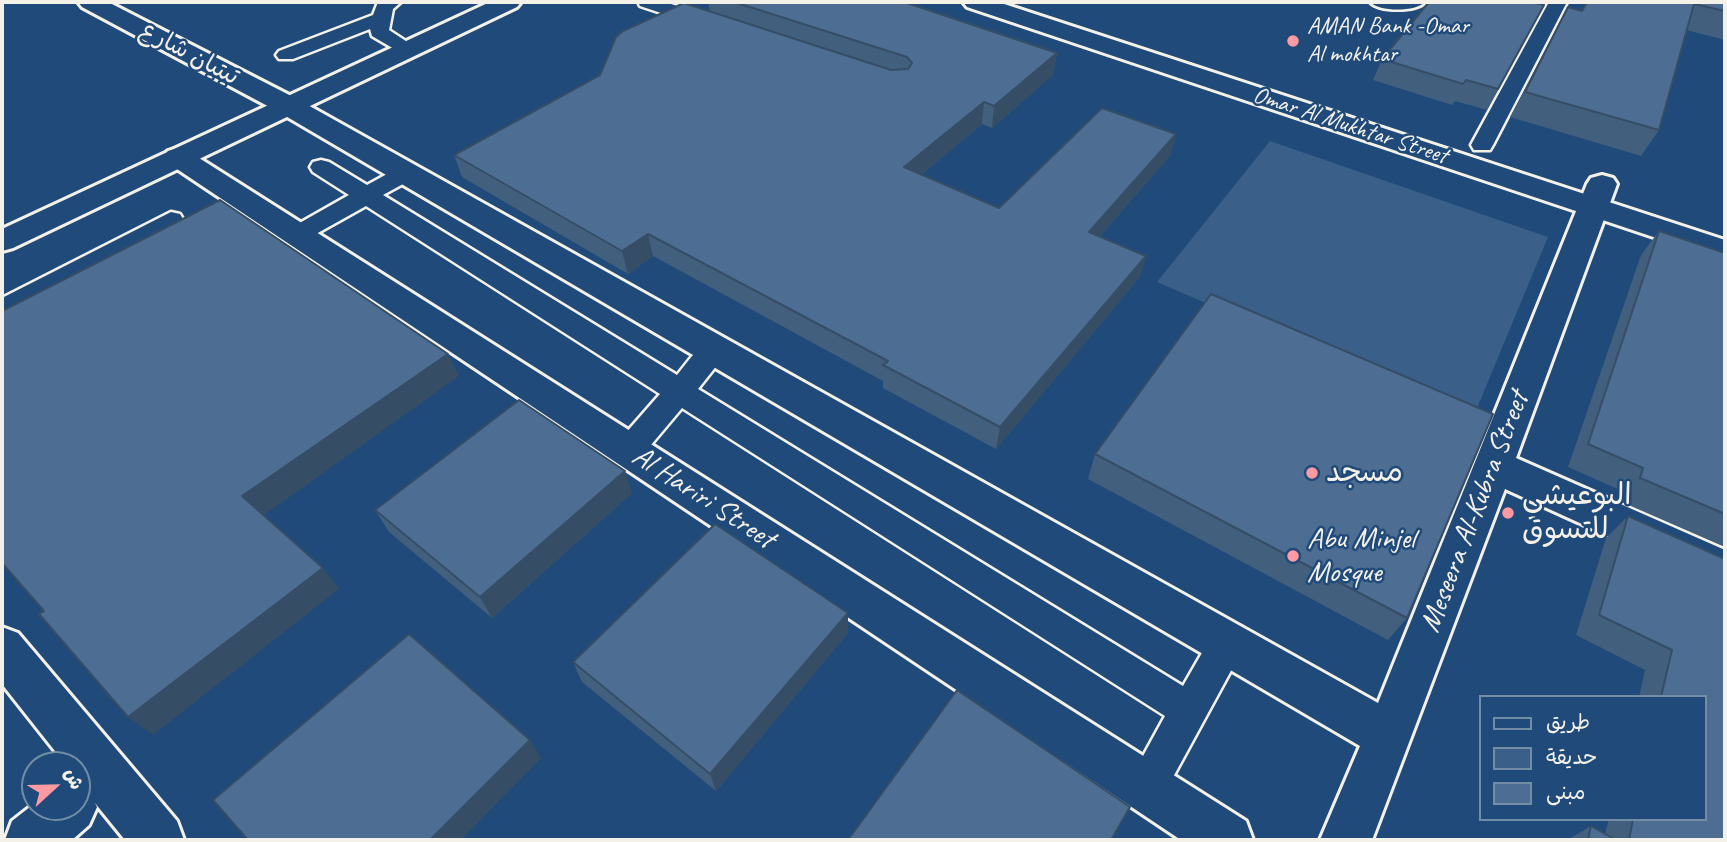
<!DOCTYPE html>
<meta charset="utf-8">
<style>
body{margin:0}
#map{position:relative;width:1727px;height:842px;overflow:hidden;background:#1f4a7a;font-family:Caveat,"Playpen Sans Arabic",sans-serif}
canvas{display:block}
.frame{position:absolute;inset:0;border:4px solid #f4f1e8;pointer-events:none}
.legend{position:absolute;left:1479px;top:695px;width:228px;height:126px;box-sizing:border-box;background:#1f4a7a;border:2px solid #748da6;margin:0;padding:9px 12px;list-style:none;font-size:21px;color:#f4f1e8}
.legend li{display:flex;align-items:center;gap:14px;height:35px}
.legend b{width:35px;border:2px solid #748da6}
.north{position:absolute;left:21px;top:751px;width:70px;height:70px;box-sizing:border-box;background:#1f4a7a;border:2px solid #748da6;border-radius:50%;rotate:68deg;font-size:19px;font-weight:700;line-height:28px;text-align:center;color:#f4f1e8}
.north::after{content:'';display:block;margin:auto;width:24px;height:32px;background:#ff9aa2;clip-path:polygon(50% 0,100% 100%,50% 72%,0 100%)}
</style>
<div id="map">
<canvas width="1727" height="842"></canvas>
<div class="frame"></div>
<ul class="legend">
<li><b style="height:9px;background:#1f4a7a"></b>طريق</li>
<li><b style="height:19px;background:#3a5f88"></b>حديقة</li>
<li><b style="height:19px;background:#4d6e92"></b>مبنى</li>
</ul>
<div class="north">ش</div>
</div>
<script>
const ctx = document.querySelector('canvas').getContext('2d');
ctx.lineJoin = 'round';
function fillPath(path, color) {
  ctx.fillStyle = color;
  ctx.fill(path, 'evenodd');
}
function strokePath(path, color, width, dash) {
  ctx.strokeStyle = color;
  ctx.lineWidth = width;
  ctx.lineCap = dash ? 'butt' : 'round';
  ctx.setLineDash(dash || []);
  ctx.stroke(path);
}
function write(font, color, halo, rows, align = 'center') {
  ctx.font = font + ' Caveat,"Playpen Sans Arabic",sans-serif';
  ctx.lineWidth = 5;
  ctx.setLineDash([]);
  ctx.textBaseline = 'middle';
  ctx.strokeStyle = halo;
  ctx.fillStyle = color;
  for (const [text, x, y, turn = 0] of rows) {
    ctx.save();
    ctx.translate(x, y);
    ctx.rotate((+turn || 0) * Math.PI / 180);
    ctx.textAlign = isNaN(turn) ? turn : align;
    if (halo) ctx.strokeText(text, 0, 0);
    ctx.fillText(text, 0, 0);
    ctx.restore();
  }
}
fillPath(new Path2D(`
 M1270,141L1548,237L1473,418L1157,282Z`), '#3a5f88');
const service = new Path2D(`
 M378,2H401L393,9L389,30L418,49L415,53H401L372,36L370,29L293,59H279L276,55L279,51L373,15Z
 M638,2H665L714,18L717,22L707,28L700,26L640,6Z
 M1370,2H1425C1416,12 1379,12 1370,2Z
 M1549,2H1567L1493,145L1490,150H1474L1471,145Z
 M321,160L329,162L367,185L398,168H414L418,173L414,178L383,195L677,375C690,360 702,336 725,343L729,350L698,389L1183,686L1214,632L1227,627L1240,632L1245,643L1240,654L1160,801L1146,807L1132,801L1126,787L1165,716L682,408L640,458L629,462L618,458L614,450L618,442L660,394L366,206L307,239L298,242L289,239L286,234L289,229L349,195L313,172L310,167L313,162Z
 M171,212L180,214L183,219L180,224L11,315L2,318V298Z`);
const minor = new Path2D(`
 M78,2H108L297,99L1378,703L1587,184L1591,178L1602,175L1613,178L1617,184L1516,458L1725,550V589L1505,489L1372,840H1320L1360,746L277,111L82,7Z
 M178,148L188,151L1246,821L1253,840H1181L168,163L163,157L168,151Z
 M2,627L18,633L177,821L184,840H125L95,803L97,807L89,825L72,840H5L12,821L35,803V807H77V784L82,785L77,779V765H66L2,684Z`);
const tertiary = new Path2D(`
 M490,2H521L517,7L13,248L2,251V229Z`);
const secondary = new Path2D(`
 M963,2H998L1725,240V261L967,7Z`);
strokePath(service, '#f4f1e8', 5);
strokePath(minor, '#f4f1e8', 6);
strokePath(tertiary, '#f4f1e8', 6);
strokePath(secondary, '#f4f1e8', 6);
fillPath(service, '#1f4a7a');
fillPath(minor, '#1f4a7a');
fillPath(tertiary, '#1f4a7a');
fillPath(secondary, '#1f4a7a');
fillPath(new Path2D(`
 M708,2H904L1057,53L1053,75L992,128L982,124L921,175L999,208L1176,134L1170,156L1100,236L1146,256L1139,278L996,449L883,388V381L653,256L628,274L462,177L454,155L600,75L710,12Z
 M1725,2V40L1686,30L1659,130L1641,156L1510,117L1568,7L1582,11Z
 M1544,5L1487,110L1455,101L1452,105L1373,80L1382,59Z
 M1659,231L1725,253V547L1617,500L1620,490L1568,467L1641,255Z
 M1095,454L1407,618L1388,640L1088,479Z
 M632,493L492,618L389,532L375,510Z
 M1628,516L1725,559V840H1567L1591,826L1605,834L1609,819H1704V697H1639L1645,670L1576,635L1606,538Z
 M848,613V633L716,791L582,682L573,662Z`), '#425f7e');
fillPath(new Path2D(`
 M1057,53L1053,75L992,128L994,106Z
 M984,102L982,124L903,190L904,167Z
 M1176,134L1170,156L1084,254L1089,232Z
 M648,234L653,256L628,274L622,251Z
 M1146,256L1139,278L996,449L1000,427Z
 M448,354L459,376L260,518L242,496Z
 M625,471L632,493L492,618L480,597Z
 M323,568L339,589L153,735L128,717Z
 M848,613V633L716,791L710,774Z
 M530,740L541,758L461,840H430Z`), '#364d66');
const building = new Path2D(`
 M734,2H904L1057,53L994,106L984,102L904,167L999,208L1102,108L1176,134L1089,232L1146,256L1000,427L883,365L888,361L648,234L622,251L454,155L600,75L616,37L623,31L684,3L891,70L908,69L912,63L907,57Z
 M1429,2H1531L1544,5L1498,89L1466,80L1463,84L1382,59Z
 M1587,2H1725V11L1694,4L1659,130L1525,92L1568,7L1582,11Z
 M220,200L448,354L242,496L323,568L128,717L39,614L44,611L2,563V311Z
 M1659,231L1725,253V514L1640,478L1643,468L1588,444Z
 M1211,294L1493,414L1407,618L1095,454Z
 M519,400L625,471L480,597L375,510Z
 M1628,516L1725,559V840H1629L1633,819H1704V697H1661L1672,650L1599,615Z
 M715,524L848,613L710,774L573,662Z
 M409,634L530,740L430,840H248L213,800Z
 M957,690L1130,807L1111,840H848Z
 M1591,826L1616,840H1588Z`);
fillPath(building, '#4d6e92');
strokePath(building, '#364d66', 2);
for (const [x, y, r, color] of [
 [1293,41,7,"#ff9aa2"],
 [1312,473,7,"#ff9aa2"],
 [1508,513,7,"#ff9aa2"],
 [1293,556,7,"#ff9aa2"]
]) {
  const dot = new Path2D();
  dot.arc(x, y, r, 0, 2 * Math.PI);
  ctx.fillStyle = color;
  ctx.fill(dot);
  strokePath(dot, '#1f4a7a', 2.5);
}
write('24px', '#f4f1e8', '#1f4a7a', [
 ["AMAN Bank -Omar",1307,27],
 ["Al mokhtar",1307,55]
], 'left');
write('24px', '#f4f1e8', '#1f4a7a', [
 ["تيتيان شارع",189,54,28],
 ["Omar Al Mukhtar Street",1350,126,18]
]);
write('30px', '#f4f1e8', '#1f4a7a', [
 ["مسجد",1326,473],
 ["البوعيشي",1522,496],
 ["للتسوق",1522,530],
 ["Abu Minjel",1307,539],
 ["Mosque",1307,573]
], 'left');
write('30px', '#f4f1e8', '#1f4a7a', [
 ["Al Hariri Street",703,498,33],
 ["Meseera Al-Kubra Street",1475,512,-69]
]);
</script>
